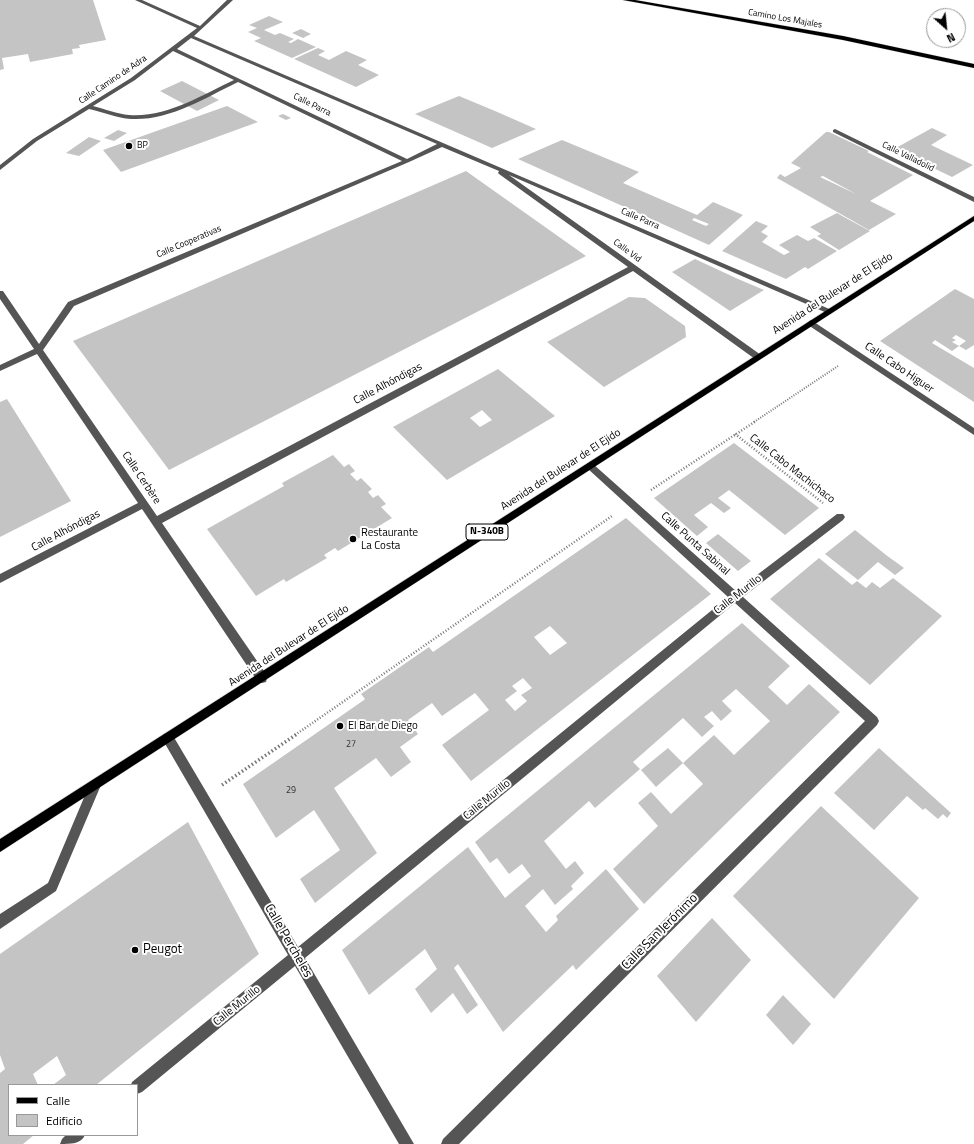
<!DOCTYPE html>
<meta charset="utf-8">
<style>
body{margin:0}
#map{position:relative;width:974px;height:1144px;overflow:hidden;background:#fff;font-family:"Titillium Web",sans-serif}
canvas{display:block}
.legend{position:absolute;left:8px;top:1084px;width:130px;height:52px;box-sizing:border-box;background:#fff;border:1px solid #999;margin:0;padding:5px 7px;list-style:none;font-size:12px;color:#000}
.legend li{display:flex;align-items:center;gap:8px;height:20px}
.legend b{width:20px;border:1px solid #999}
.north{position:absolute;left:926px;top:8px;width:40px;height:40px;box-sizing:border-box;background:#fff;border:1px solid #999;border-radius:50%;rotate:153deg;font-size:11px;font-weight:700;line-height:16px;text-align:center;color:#000}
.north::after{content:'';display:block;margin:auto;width:14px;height:18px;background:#000;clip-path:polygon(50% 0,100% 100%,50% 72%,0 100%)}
</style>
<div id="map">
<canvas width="974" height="1144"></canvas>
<ul class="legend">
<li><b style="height:5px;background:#000"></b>Calle</li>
<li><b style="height:11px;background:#c4c4c4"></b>Edificio</li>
</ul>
<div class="north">N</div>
</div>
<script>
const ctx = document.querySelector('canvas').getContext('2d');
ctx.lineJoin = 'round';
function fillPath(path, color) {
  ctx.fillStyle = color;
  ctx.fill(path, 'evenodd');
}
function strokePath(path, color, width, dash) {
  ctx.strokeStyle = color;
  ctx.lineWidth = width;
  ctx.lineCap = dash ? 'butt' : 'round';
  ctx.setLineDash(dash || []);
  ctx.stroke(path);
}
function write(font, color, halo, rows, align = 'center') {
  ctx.font = font + ' "Titillium Web",sans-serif';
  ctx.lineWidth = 4;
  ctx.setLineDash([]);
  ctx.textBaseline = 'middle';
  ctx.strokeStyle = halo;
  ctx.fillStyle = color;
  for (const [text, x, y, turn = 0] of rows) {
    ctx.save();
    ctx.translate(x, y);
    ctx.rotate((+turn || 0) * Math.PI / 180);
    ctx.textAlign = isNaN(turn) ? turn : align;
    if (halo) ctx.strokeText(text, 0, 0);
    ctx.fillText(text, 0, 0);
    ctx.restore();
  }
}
fillPath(new Path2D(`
 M0,0H93L106,40L79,45L80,48L72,49L73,54L30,62L28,54L2,58L4,69L0,70Z
 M269,16L283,22L264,30L275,35L280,33L294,39L288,42L291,43L298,39L316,47L292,58L254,41L261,38L248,32L257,28L249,25Z
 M301,29L311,34L303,38L292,33Z
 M318,48L325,51L318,55L329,60L346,51L367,60L358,65L379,75L356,87L294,59Z
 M182,81L219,100L197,111L160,91Z
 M459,96L495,111L536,129L492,148L415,114Z
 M227,106L258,122L121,172L103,150Z
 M283,114L291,118L286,120L278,116Z
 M932,128L947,135L931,145L973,165L952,177L894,149Z
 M118,130L127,133L114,141L104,138Z
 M826,132H829L869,151L867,152L913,175L870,201L896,214L869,230L777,178L780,174L785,177L801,168L791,163ZM823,176L856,194L820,177Z
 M89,137L101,141L79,156L66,153Z
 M562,140L639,172L623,183L697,215L713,202L743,215L709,245L518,159ZM694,218L709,224L706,226L692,220Z
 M466,171L586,256L169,470L73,341Z
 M837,213L844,217L870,231L839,250L817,236L821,234L810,227Z
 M756,221L768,226L761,232L768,236L762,242L784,255L790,252L779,245L797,235L808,241L814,238L837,251L808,269L805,267L786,279L722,251Z
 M695,259L738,279L764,290L730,311L672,272Z
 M955,289L974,299V345L966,350L959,346L966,341L956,335L952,338L956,340L952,342L959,346L952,351L935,340L932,343L974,368V402L880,341Z
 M629,297L645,298L685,326L686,337L604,387L547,342Z
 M498,369L555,416L447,480L393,427ZM482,410L492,420L480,427L470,418Z
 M7,399L71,501L0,537V402Z
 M734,443L801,494L819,508L785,535L729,490L718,498L731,508L724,513L711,503L694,515L708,527L697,536L654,498Z
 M333,455L344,467L349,464L355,471L350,474L357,481L361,478L372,489L368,492L373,498L378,495L386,504L381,507L392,518L338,551L335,548L324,555L327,558L286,582L284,579L256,596L207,529L284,486L282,483Z
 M626,518L711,594L471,781L442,745L489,710L475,693L442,716L432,703L408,720L418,734L400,747L411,762L391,777L376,758L334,788L377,853L315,903L300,879L340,850L314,810L276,838L243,784L364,700L365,699L361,694L429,647L433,652ZM550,626L567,643L550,655L534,637ZM523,678L532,688L521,695L527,701L515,711L505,700L517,691L512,686Z
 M855,530L886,555L904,568L895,575L878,562L858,580L825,554Z
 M718,534L751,561L738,571L706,543Z
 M819,558L852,585L857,581L866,588L872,582L880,588L893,578L942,616L870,685L770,599Z
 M742,623L790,666L768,687L787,705L809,684L840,712L644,904L613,869L658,826L638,803L651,792L671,814L703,784L683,763L714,735L734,755L770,721L736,689L722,701L732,711L721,721L712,711L704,717L714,726L702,737L683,718L633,762L640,769L595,808L589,801L544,841L566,869L575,861L584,873L571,886L573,889L555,905L543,889L525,906L546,932L558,920L556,916L606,869L639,909L576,970L573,965L503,1032L458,964L454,968L478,1005L467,1014L453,993L431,1013L415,989L437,969L425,949L369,995L342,950L468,847L505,898L531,876L522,864L509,874L497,858L490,863L475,842Z
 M668,748L683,763L656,787L641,770Z
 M879,748L951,813L947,818L943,814L938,819L925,808L923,810L907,796L874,830L834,793Z
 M821,806L919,898L834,999L733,896Z
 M188,822L259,954L96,1085H53L66,1075L57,1056L33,1074L38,1085H9V1135H34L23,1144H0V1073L5,1069L0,1055V954Z
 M712,918L751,960L696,1022L657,976Z
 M783,995L811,1024L793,1045L766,1015Z`), '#c4c4c4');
const major = new Path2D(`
 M623,0H635L843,36L974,64V68L843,40Z
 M974,216V221L0,852V839Z`);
strokePath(major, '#dbdbdb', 1);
strokePath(new Path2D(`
 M754,422L838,366`), '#777', 2, [1, 1.5]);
strokePath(new Path2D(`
 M735,434L823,503
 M651,490L756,421
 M295,735L612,516`), '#777', 2.5, [1, 2]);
strokePath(new Path2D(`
 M222,785L297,734`), '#777', 3.5, [1.5, 2.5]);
fillPath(new Path2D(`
 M135,0H142L200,26L227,0H233L194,36L834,311L830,314L827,313L509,175L761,355V359H755L633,271L162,523L266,674L267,678L266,682L262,683L258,682L142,509L0,583V574L138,503L37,354L0,371V365L34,349L0,299V291H3L39,344L68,302L402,161L238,82C205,98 169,121 131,119C117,118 103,112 89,109L37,141L0,170V165L33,139L131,78L197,28ZM191,38L437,144L407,159L177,49ZM173,51L234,80C202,95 166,118 129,115C117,114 105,109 93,106L135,80ZM442,147L499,171L498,173L499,174L628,267L157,516L43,350L74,306L409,162Z
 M835,129L974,197V202L833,132V130Z
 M811,320L974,428V435L808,325L807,323Z
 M590,463L593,464L736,591L837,514H843L845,517L843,520L743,597L877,717L879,721L877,725L459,1144H441L443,1139L865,721L735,603L305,958L414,1144H399L295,966L142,1092L137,1094V1085H131L132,1082L288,955L164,742L162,738L164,734L168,733L172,734L298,947L728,597L587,468L585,466L587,464Z
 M95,779L99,781L101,785L56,891L0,929V914L48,883L91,781Z
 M66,1135H85C81,1144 71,1144 60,1144L62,1139Z`), '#555');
fillPath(major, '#000');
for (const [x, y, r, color] of [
 [129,146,4,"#000"],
 [353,539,4,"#000"],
 [340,726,4,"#000"],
 [135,950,4,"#000"]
]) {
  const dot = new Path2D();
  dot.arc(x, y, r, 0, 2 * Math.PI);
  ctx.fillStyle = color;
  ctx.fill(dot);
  strokePath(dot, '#fff', 1.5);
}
write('9px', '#000', '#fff', [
 ["Camino Los Majales",785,19,10],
 ["Calle Camino de Adra",113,80,-34],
 ["Calle Parra",312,105,26],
 ["Calle Valladolid",908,157,26],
 ["Calle Parra",640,219,23],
 ["Calle Cooperativas",189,242,-23],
 ["Calle Vid",627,251,36]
]);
write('9px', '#000', '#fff', [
 ["BP",137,146]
], 'left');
write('9px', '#313131', null, [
 ["27",351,745],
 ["29",291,791]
]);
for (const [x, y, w] of [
 [487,532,42]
]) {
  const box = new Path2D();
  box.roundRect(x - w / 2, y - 8, w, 16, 3);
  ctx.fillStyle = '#fff';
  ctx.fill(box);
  strokePath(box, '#000', 1);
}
write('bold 10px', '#000', null, [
 ["N-340B",487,532]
]);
write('11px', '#000', '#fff', [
 ["Avenida del Bulevar de El Ejido",833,294,-33],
 ["Calle Cabo Higuer",899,368,34],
 ["Calle Alhóndigas",388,384,-28],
 ["Calle Cabo Machichaco",792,469,38],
 ["Avenida del Bulevar de El Ejido",561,470,-33],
 ["Calle Cerbère",141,478,56],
 ["Calle Alhóndigas",66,531,-28],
 ["Calle Punta Sabinal",695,544,42],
 ["Calle Murillo",738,595,-38],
 ["Avenida del Bulevar de El Ejido",289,646,-33],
 ["Calle Murillo",487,800,-39],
 ["Calle Murillo",237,1006,-39]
]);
write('11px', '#000', '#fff', [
 ["Restaurante",361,533],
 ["La Costa",361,546],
 ["El Bar de Diego",348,726]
], 'left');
write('13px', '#000', '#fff', [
 ["Calle San Jerónimo",660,932,-45],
 ["Calle Percheles",288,941,60]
]);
write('13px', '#000', '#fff', [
 ["Peugot",143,950]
], 'left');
</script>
